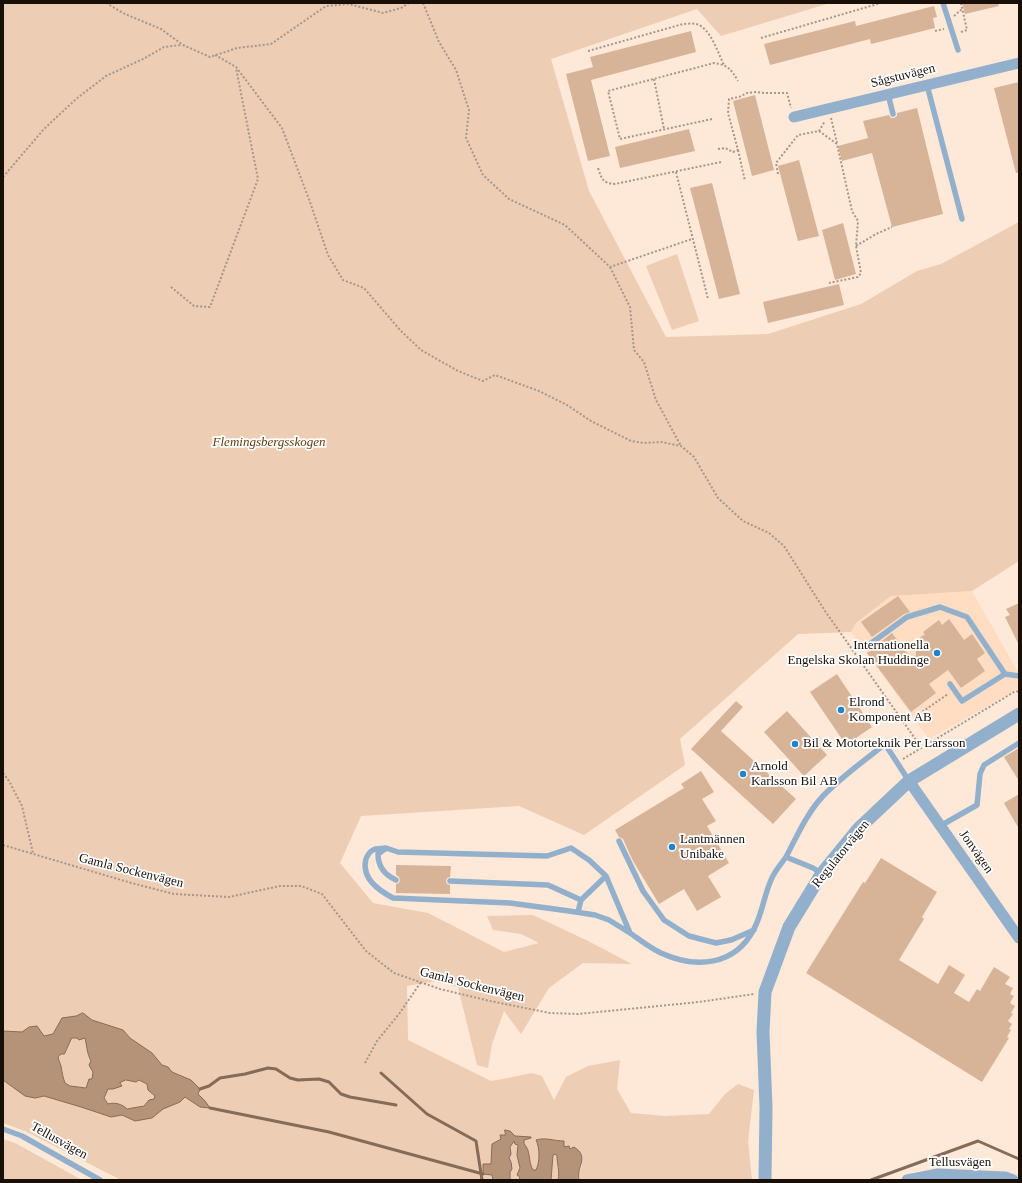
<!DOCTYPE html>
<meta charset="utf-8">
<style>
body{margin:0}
#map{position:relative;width:1022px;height:1183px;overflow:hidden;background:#fee8d7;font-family:Georgia,serif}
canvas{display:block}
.frame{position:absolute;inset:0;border:4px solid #180f08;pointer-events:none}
</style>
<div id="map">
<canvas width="1022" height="1183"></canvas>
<div class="frame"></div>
</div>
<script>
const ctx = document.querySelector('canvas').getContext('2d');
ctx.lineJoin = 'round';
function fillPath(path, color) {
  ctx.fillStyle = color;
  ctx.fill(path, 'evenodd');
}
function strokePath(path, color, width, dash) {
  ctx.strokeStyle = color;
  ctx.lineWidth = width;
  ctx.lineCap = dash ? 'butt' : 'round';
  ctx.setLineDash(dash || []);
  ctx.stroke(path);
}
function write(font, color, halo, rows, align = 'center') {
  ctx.font = font + ' Georgia,serif';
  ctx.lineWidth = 3.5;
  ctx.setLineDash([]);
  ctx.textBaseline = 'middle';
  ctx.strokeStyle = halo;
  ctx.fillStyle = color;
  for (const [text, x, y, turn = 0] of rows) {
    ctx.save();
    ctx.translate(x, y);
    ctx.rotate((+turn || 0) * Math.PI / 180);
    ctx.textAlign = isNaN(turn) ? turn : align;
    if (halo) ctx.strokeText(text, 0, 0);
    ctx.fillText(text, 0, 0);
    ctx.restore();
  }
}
fillPath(new Path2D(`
 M972,591L1019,674V688L929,739L851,632L856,623L891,596Z`), '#feddc2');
fillPath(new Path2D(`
 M3,3H830L721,36L697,9L551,59L589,191L666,337L768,334L861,304L917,271L941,264L1019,222V561L972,591L891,596L856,623L851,632L798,634L680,739L685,765L584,835L519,806L361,816L340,863L373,903L428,913L504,952L539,943L521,934L493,930L487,916L533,915L588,941L632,964L583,963L549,988L521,1034L504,1011L492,1044L488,1068L477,1065L458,987L437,981L407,986L408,1040L491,1081L508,1078L532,1073L542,1076L554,1100L566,1077L588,1066L620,1060L617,1089L631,1113L665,1116L709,1114L725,1094L738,1084L754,1090L748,1141L752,1180H611L613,1178L609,1180H579L578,1178L582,1165L572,1149L564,1147V1141C554,1141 546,1137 536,1140C540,1148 540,1162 536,1170H533C528,1162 531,1150 524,1144V1140L531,1138L515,1136L510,1131L505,1130C504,1138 498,1140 492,1144L491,1165L483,1164L492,1175L493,1180H121L25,1131L3,1123V1081L35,1098L44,1096L81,1107L111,1117L122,1115L135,1121L152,1118L163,1109L180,1102L185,1097L200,1107L205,1101L198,1094L191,1080L172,1072L168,1068L162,1065L152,1053L130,1038L123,1030L92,1020L83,1013L76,1016L62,1019L53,1034L44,1036L29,1027L22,1032L3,1031Z
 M677,254L699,321L672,330L646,266Z
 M72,1038H85L88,1049V1056L91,1061L93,1072L92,1079L87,1083L86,1088L70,1086L65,1083C63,1077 62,1072 61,1066C60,1063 59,1061 58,1057L61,1054H64Z
 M126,1080L136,1082L139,1080L147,1084L148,1090L155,1096L154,1100C137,1111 128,1109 108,1104L104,1098L108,1089L122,1085L120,1084Z
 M3,1139L15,1143L82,1180H3Z
 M513,1141L518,1144C517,1157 521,1168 519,1180H510C510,1167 508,1152 513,1141Z
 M555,1154L557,1156C557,1164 560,1171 558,1180H551L553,1155Z`), '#edcdb4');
const water = new Path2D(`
 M83,1013L92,1020L123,1030L130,1038L152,1053L162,1065L168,1067L172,1072L191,1080L200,1089L198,1094L205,1101L210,1108L200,1107L185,1097L180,1102L163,1109L152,1118L135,1121L122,1115L111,1117L81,1107L44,1096L35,1098L25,1096L3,1080V1031L22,1032L29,1027L37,1026L44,1036L53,1034L62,1018L76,1016ZM72,1038H77L79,1040L85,1038C87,1046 87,1054 91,1061L89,1065L93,1072L92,1079H89L86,1088L70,1086L65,1083C63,1078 62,1072 61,1066C60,1063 59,1061 58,1057L61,1054H64ZM126,1080L136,1082L139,1080L147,1084L148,1090L155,1096L154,1099L149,1100L144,1106L127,1109C122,1104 115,1102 108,1104L104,1098L108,1089H113L122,1086L120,1083Z
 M505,1130L510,1131L515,1136L531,1137V1138L524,1140V1144C531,1150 528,1162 533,1170H536C540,1162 540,1148 536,1140C546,1137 554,1141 564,1141V1147L569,1146L570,1149L574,1147C590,1157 576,1167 579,1180H558C560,1171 557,1164 557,1156L555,1154L553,1155L551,1180H519L520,1177L517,1175L520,1168L517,1155L518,1145L515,1144L514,1141L510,1147L511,1154L509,1158L511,1162L512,1169L510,1172V1180H493L492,1175L483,1174V1164H491L492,1144L501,1139L500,1135H505Z`);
fillPath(water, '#b59378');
strokePath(water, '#866b56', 1);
strokePath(new Path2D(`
 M381,1073L427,1114L476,1141L482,1180
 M200,1089L209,1086L220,1078L245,1074L268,1068L276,1069L290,1078L298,1080L319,1079L329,1082L341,1094L350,1097L396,1105
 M210,1108L329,1132L483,1174
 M871,1180L978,1141L1019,1159`), '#866b56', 3);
fillPath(new Path2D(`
 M962,3H998L999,6L965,14Z
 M934,6L937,17L933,18L935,28L871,44L870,39L770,65L764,44L855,21L856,26Z
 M691,31L696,52L591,80L610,156L588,161L566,74L593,67L590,57Z
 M1019,82V173H1016L994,88Z
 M755,95L774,170L752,176L733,101Z
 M917,108L943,214L892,227L872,153L842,161L838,146L868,138L863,121L889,115L891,118H894L897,116V113Z
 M689,129L695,151L620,168L615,147Z
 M799,160L819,236L798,241L778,166Z
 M712,183L740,294L719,299L690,188Z
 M843,223L856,274L835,280L822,230Z
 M839,284L844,305L768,323L763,302Z
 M898,596L910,612L904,614L872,637L861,622Z
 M1019,603V645L1005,617L1010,615L1006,609Z
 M949,619L964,640L972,634L985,653L977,659L985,671L961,688L948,670L929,684L936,693L911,712L867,653L892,633L915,664L917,640L925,634L923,632L939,620L942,625Z
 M837,674L872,727L846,745L810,692Z
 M736,701L743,707L721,731L796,799L773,824L691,749Z
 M787,711L827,755L804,776L764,732Z
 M1019,748V781L1004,757Z
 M701,771L714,792L702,799L716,821L707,826L729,863L708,876L721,897L697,911L684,889L659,904L633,861L623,839L619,837L615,830L684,788L681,784Z
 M1019,794V829L1004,803Z
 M881,858L937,892L922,917L924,919L899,960L938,984L949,965L965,975L954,993L969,1002L977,989L980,991L994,967L1010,977L1005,984L1013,988L1010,994L1014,996L1010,1003L1015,1006L1011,1013L1013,1014L1008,1021L1012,1024L1009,1029L1011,1030L1007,1037L1009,1038L982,1082L806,973L863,882L865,883Z
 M396,865L451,866L450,877L447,878L446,881L447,884L450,885V894L396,893V884L399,883L400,880L399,877L396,875Z`), '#d7b498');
strokePath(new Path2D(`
 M106,3L125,14L161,29L183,45L210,57L237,48L271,44L326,6L349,4L383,13L401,8L409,3
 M423,3L439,42L456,70L469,110L466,138L483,175L509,199L565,225L610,267L692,239
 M954,16L962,9
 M935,31L944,29
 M961,32L967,30L961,3
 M761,38L881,3
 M588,51L683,24C687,24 692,23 696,24C710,27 718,53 724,65
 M215,55L236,67L282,128L310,202L328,255L343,280L364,288L400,330L421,350L458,371L483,381L495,375L539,391L567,405L591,421L631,441L644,443L661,442L681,446L694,457L718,498L743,521L769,533L784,546L825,611L921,747
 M654,79L664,129
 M831,118L837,143
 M712,119L620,139L608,91L714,63C728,65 731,69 738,81
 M819,131L837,144L852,211L858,221L856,246L861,273L858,277L829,283
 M718,149L725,148L733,152L738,150L728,113L729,99L739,97L747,93L756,92L764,93H787L791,108
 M738,150L745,181
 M598,168C602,179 602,183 615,184L721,162
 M676,172L708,299
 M778,174L776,163L798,135L819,131L825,121
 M3,177L44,129L76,99L106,76L143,59L164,47L181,45
 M856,246L876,234L892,227
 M610,267L630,307L634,350L644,362L656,400L681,446
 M171,287L194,306L210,307L258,179L236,68
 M919,714L948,694
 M903,759L1014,692L1019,691
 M3,773L9,781L22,806L33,853
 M3,845L128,882L174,894L229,897L280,886H301L322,894L366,951L394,973L440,989L490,1001L550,1013L578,1014L699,1002L754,994
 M365,1063L377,1041L399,1014L421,982`), '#a79689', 2, [2, 2]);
strokePath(new Path2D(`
 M943,3L958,50
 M927,85L962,219
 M888,94L893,114
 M870,644L907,617L940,607L967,617L1005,674
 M950,684L962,701L1005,674L1019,676
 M940,826L977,805L980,774L984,765L1019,743
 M619,841L643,891L664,920L689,936L716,943L731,940L754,930
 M386,848L398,852L547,856L571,848L589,860L606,876L630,933L609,920L595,915L569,911L510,903L393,898C378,890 361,878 366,859C367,856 370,851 373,850C377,848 382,849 386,848Z
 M385,849L378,854C378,866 385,875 396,880
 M821,873L813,868L786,857C797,836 807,813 823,796C842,776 864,761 885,744L909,781
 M450,881L548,885L581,900
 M578,912L581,900L606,876
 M630,933C640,940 650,948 661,953C696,969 735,966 754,929C762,914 764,896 771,880C774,872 781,864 786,857
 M3,1129L22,1136L100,1180`), '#92b0cc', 5.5);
strokePath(new Path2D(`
 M794,117L1019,63
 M909,781L1019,938
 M907,1180L938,1174L1005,1177L1013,1180`), '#92b0cc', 11);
strokePath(new Path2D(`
 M765,1180L766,1107L763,1032L765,992L789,927L822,873L858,829L909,781L1019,714`), '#92b0cc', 13);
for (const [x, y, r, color] of [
 [937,653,4,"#1d84ce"],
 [841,710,4,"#1d84ce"],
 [795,744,4,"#1d84ce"],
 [743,774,4,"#1d84ce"],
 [672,847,4,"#1d84ce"]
]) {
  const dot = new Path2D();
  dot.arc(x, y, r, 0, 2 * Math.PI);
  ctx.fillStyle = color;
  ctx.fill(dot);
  strokePath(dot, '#fff', 1.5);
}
write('13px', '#180f08', '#fff', [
 ["Sågstuvägen",903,76,-14],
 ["Jonvägen",976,852,55],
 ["Regulatorvägen",841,854,-51],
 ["Gamla Sockenvägen",131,871,14],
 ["Gamla Sockenvägen",472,985,14],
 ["Tellusvägen",59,1141,29],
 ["Tellusvägen",960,1163]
]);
write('italic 13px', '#663909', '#fff', [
 ["Flemingsbergsskogen",269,443]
]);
write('13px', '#180f08', '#fff', [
 ["Internationella",929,646,"right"],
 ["Engelska Skolan Huddinge",929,661,"right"],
 ["Elrond",849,703],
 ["Komponent AB",849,718],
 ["Bil & Motorteknik Per Larsson",803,744],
 ["Arnold",751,767],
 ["Karlsson Bil AB",751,782],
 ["Lantmännen",680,840],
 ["Unibake",680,855]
], 'left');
</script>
